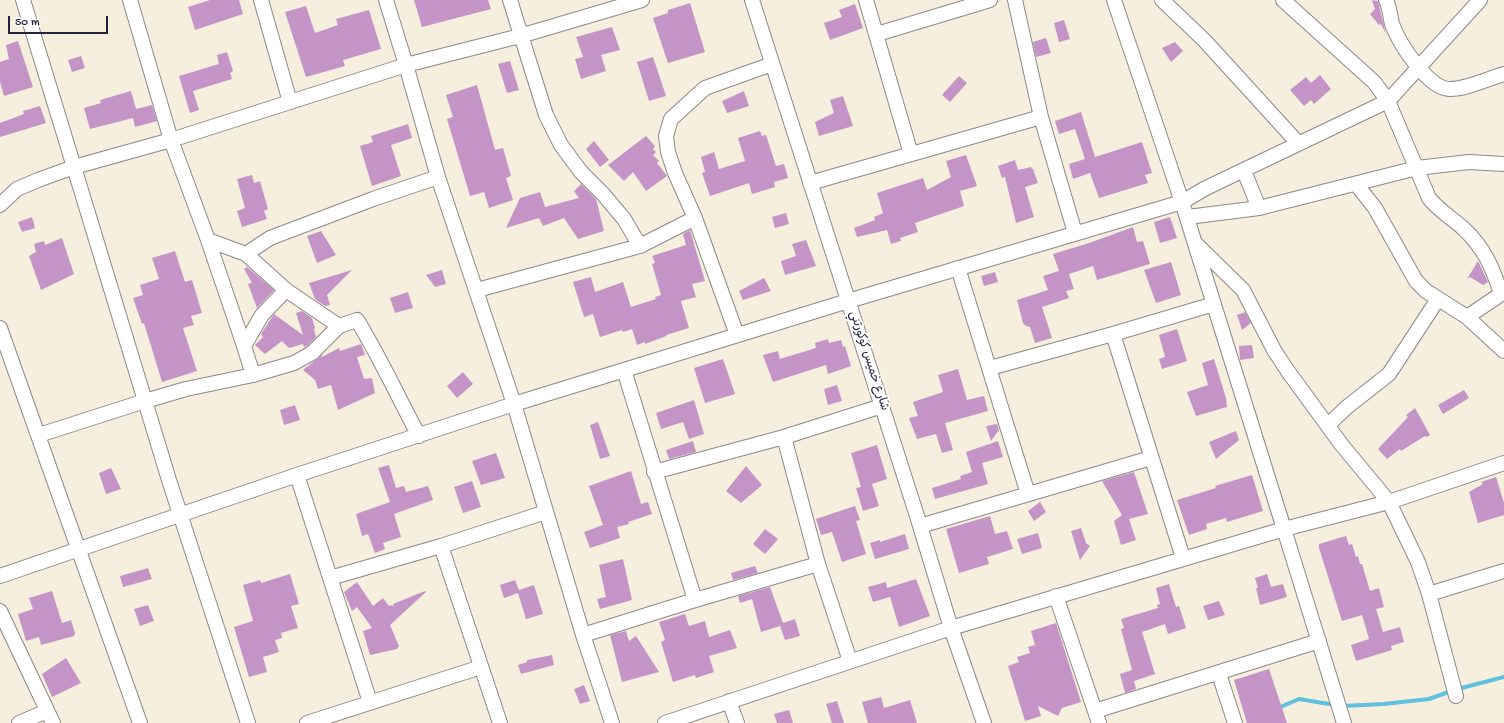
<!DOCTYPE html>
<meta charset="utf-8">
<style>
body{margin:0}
#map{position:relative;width:1504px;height:723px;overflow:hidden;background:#f6efde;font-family:"Gochi Hand",sans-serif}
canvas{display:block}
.scale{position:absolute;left:8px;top:16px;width:100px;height:18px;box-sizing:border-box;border:2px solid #22223b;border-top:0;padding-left:5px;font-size:12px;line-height:14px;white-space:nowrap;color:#22223b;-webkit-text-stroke:3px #fff;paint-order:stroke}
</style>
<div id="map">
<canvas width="1504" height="723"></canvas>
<div class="scale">50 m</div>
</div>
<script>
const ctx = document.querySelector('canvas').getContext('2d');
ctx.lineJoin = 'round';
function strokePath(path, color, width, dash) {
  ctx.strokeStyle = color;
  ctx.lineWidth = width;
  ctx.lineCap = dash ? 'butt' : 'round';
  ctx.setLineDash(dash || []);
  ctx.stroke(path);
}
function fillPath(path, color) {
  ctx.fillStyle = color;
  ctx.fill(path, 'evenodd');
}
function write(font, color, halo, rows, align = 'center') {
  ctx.font = font + ' "Gochi Hand","Playpen Sans Arabic",sans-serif';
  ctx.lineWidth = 4;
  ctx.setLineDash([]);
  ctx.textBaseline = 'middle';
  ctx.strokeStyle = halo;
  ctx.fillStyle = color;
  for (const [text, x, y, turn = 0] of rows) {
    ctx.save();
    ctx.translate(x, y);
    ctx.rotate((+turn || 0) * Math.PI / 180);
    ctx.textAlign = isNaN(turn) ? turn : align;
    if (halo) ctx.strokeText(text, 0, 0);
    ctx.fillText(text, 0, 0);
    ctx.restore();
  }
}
strokePath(new Path2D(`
 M1342,706L1384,704L1429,699L1454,690L1504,677
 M1278,708L1299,699L1335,705`), '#60c0df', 4);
fillPath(new Path2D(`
 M210,0H239L243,14L195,30L188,7Z
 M414,0H488L491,9L422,27Z
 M1372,0L1378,1L1386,34L1381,24L1379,25L1370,14L1375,9Z
 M690,3L705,52L668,63L653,18L668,13V10Z
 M855,4L863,28L830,40L824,23L842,17L839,10Z
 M306,6L315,33L338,25L336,19L369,10L381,49L343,60L345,66L306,77L285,12Z
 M1064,20L1070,39L1059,42L1054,23Z
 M612,27L620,50L601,55L606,71L581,79L575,59L583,57L576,37Z
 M1046,38L1051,53L1036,57L1033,42Z
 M18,41L33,87L4,96L0,82V62L9,59L6,45Z
 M1175,42L1183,51L1171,62L1162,48Z
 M227,52L233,71L230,73L232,79L193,91L199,110L190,113L179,76L219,64L217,55Z
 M81,56L85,68L72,72L68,60Z
 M653,57L666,96L649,101L637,62Z
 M510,61L519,90L507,93L498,64Z
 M1320,75L1331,89L1314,104L1311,100L1304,106L1290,90L1306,77L1311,83Z
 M959,76L967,83L950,102L942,95Z
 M477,85L495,150L503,148L511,176L506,178L513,200L489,208L484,192L470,196L447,119L453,117L446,95Z
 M131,91L136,109L152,105L157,121L135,127L133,118L90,129L84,108L101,103L100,100Z
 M744,91L749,106L727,113L722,101Z
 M843,96L853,126L819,136L815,122L834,113L830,100Z
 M40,106L46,123L0,137V123L24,114L23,111Z
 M1081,112L1095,157L1142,142L1152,173L1145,175L1148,183L1099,198L1090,173L1073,179L1069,164L1085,159L1075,129L1059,134L1055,121Z
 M408,124L412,138L391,145L401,176L372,186L360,146L373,142L371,136Z
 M760,131L762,136L766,135L776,166L784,164L788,178L774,182L775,187L752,194L749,183L710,196L702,173L705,172L701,157L714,152L719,169L745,161L738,138Z
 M646,136L655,146L653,149L656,152L653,155L659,161L657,163L667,176L646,191L633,172L624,181L608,165Z
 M594,141L609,160L600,167L586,149Z
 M966,155L977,186L960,191L964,206L915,223L918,232L900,238L901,241L891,244L887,230L857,237L854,228L875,220L874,217L883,213L877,193L923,178L927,190L951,177L946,161Z
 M1015,160L1018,170L1031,167L1032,169H1033L1038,183L1025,187L1034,217L1016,223L1005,177L1002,178L998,166Z
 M252,175L254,183L260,181L268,209L264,211L267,219L242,227L237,211L245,208L237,179Z
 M581,184L596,199L604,231L578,239L564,218L543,226L539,218L506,228L520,198L540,192L545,207L579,198L574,191Z
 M786,213L789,224L775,228L772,217Z
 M32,217L35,228L22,232L18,222Z
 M1170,217L1177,238L1160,243L1154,222Z
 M1133,227L1137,242L1143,241L1150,264L1097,280L1093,266L1069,274L1074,289L1066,291L1069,298L1042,307L1052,338L1035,343L1030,327L1026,326L1023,323L1017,300L1048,290L1043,276L1059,271L1053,254L1092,242Z
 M690,230L705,281L692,284L696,297L681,301L689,328L666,335V336L645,344V342L637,345L632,329L623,332L622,330L600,337L593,314L584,317L573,282L591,277L595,292L623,282L631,307L656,299L655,297L661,295L652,264L655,263L652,256L686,245L683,234Z
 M321,231L336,255L317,263L307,236Z
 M62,238L74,274L41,290L29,256L36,252L34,244L44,241L45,245Z
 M806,240L816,266L785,275L781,261L796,256L792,244Z
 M175,251L185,282L192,280L202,313L191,316L194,325L183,328L197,371L162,382L144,323L142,324L133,298L143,295L140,285L159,279L152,258Z
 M1478,261L1488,282L1483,285L1470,277L1467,279Z
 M1171,262L1181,295L1156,303L1144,270Z
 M247,267L274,290L257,308L248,284L252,283L244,269Z
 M352,270L327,295L330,305L325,306L315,299L309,283Z
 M442,270L446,284L435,287L426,275Z
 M995,272L998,282L984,286L981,276Z
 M764,278L771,291L743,300L739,291Z
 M408,292L413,308L395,313L390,298Z
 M302,311L312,318L315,328L314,329L316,337L307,346L304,347L303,344L289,348L282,341L265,354L255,345L263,337L261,334L274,314L303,335L296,313Z
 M1245,312L1251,323L1242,330L1237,315Z
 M1177,329L1187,361L1162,369L1159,359L1165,357L1159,335Z
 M828,339L829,343L841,340L843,347L845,346L851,366L828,374L826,365L773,382L763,355L778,351L780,359L816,348L815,343Z
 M361,344L365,355L357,357L364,379L372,378L375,393L338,410L331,385L318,389L315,380L303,370L322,355V357L339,348L340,351Z
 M1252,345L1254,358L1240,360L1239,346Z
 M723,359L735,394L705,403L694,368Z
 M1214,359L1226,398L1227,407L1196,416L1187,392L1208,385L1202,363Z
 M958,369L967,400L984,396L988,411L945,423L953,450L942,453L936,434L917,439L909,418L918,416L913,402L943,392L938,375Z
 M463,372L473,384L457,398L447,386Z
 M837,385L842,401L828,405L824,389Z
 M1464,390L1469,398L1443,414L1438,405Z
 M694,400L704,434L689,439L683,422L661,429L656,413Z
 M295,405L300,420L284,425L280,410Z
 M1415,408L1430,435L1427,437L1425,436L1401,451L1400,449L1387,459L1378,449L1408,417L1406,415Z
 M598,422L610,456L600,459L590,425Z
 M997,424L999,430L991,441L986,426Z
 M1236,431L1239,440L1216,459L1209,442Z
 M693,441L696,452L669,459L666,450Z
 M998,441L1003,457L982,463L988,484L935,499L932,488L961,479L960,476L972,472L966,452Z
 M877,445L887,479L872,484L879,506L863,511L856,488L861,487L851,453Z
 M496,453L505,478L481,485L472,461Z
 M389,465L396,488L404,486L406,492L428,486L433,500L394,514L401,537L383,543L385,549L375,553L368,534L362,536L356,514L390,502L378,468Z
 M746,466L762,485L741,503L726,491Z
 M111,468L121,489L106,494L99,473Z
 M631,471L641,504L648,502L652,514L628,522L629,524L617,527L620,538L590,548L584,532L603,525L589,486Z
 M1134,472L1148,514L1129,519L1136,540L1121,545L1114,521L1122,515L1102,481Z
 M1252,475L1263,511L1227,522L1226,518L1206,524L1207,529L1189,535L1177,500L1216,488L1215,486Z
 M1496,477L1504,503V515L1478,523L1469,492L1483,484L1481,482Z
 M472,481L481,507L463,513L454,487Z
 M1040,502L1046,512L1034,521L1028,511Z
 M855,506L860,520L856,521L866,554L842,562L832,532L821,535L816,519Z
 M990,516L995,534L1007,531L1013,549L987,557L989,564L959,573L946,529Z
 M1081,528L1086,543L1090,546L1080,560L1071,531Z
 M765,529L778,539L765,554L753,544Z
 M1038,533L1042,548L1022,554L1017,539Z
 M905,534L909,549L875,559L870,543L880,540V542Z
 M1346,536L1349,545L1352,544L1356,557L1358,556L1360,564H1362L1370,591L1379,588L1384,607L1376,609L1383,632L1400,627L1404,642L1391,646L1392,650L1356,661L1351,645L1369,639L1362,615L1342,621L1319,548V544Z
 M623,559L632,600L600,609L597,599L606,597L599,565Z
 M755,566L758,573L733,580L731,573Z
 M148,568L152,579L123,587L120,576Z
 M290,574L299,604L291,606L298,628L281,633L282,638L275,640L279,652L263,657L267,672L249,677L234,627L253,621L243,585L260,580L261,583Z
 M1267,574L1271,587L1283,584L1287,597L1260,605L1256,588H1258L1255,578Z
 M916,579L930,616L899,627L890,597L873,602L868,587L886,582L887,588Z
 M515,580L519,590L534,585L543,614L526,619L518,593L504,598L500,585Z
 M357,582L373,606L383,598L389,606L392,605L394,607L393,604L425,591L426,592L390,625L399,646L397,649L370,655L363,631L372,628L357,607L352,611L344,592Z
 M1169,584L1176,607L1179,606L1186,628L1168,634L1165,624L1142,632L1155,674L1134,681L1136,689L1125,693L1120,674L1132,670L1121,629L1124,628L1121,619L1158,608L1157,605L1160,604L1156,588Z
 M770,587L783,623L795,619L800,636L785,640L780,626L761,632L752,599L740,603L738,596Z
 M52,591L62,623L71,620L75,633L74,636L41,645L39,637L26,641L18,614L33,609L29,598Z
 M1219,601L1225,615L1208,620L1203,606Z
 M148,605L154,621L140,626L134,609Z
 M685,614L689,626L705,621L709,637L730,630L737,648L709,656L714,672L696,678L695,675L673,682L661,642L665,640L659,622Z
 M1056,623L1081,702L1062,708L1058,716L1038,706L1041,716L1025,721L1008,666L1019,662L1017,657L1030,653L1028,647L1035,645L1031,631Z
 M626,631L629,641L636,636L659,672L622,682L610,635Z
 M552,655L554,665L521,674L518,665L527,662V660Z
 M66,658L81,683L52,697L42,674Z
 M1269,669L1287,723H1247L1234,680Z
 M584,685L590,701L580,704L574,689Z
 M881,697L884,708L910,700L917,723H868L862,702Z
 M837,701L844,723H832L826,704Z
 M789,710L793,723H777L774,714Z`), '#c594c7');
const minor = new Path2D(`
 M130,0L171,140L208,240L244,346
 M261,0L290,102
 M386,0L406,65L520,36L642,0
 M510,0L546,115L561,145L581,172L603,194L624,219L640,246
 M752,0L917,516L951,628L984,723
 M866,0L911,154
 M1015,0L1041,117L1075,233
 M1114,0L1182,202L1206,188L1388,101L1480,0
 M1162,0L1205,41L1298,143
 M1283,0L1374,82L1388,101L1429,198C1439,211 1452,218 1464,229C1485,249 1492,267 1501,293
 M1386,0C1390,8 1390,16 1392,24C1399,43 1428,89 1450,89C1467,89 1487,79 1504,74
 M877,34L990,0
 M1244,171L1259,208
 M810,183L1041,117
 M1356,184L1375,208L1416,281L1426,291L1467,317L1504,351
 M0,205L17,189L38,180L74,167L23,0
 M1188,217L1259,208L1417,168L1469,162L1504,164
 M695,218L675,173L668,152L666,136L671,119L705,88L772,64
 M208,240L246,254L286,290L339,326L357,320C380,357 398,397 419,436
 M1196,244L1243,290L1274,350L1287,370L1341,444L1389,502L1418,562L1429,594L1456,696
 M246,254L270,238L373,199L438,177
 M958,268L1028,494
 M477,290L640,246L695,218L737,335
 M1467,317L1504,292
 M0,328L140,723
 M1113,334L1183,558
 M990,368L1113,334L1214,304
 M624,370L695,600
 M253,375L294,363L312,353L339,326
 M1328,425L1347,407L1389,374L1438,299
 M39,435L145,401L186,389L253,375L244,346L262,315L286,290
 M784,437L818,564L850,661
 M654,472L784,437L882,406
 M297,475L370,702
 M920,526L1151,458
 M441,546L500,723
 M0,576L297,475L514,404L583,635L612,723
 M330,578L441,546L546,512
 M1429,594L1504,571
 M1056,596L1099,723
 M0,611L53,723
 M583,635L695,600L818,564
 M1219,674L1235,723
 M729,701L737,723
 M1095,711L1319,641
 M19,723L47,711
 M248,723L169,480L74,167L171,140L406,65L438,177L514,404L848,301L1182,202L1284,529L951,628L665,723
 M307,723L481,667
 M1344,723L1284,529L1389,502L1504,463`);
strokePath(minor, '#8c888c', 16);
strokePath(minor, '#fff', 14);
write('12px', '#22223b', '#fff', [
 ["شارع خميس كوكورتني",868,361,72]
]);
</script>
